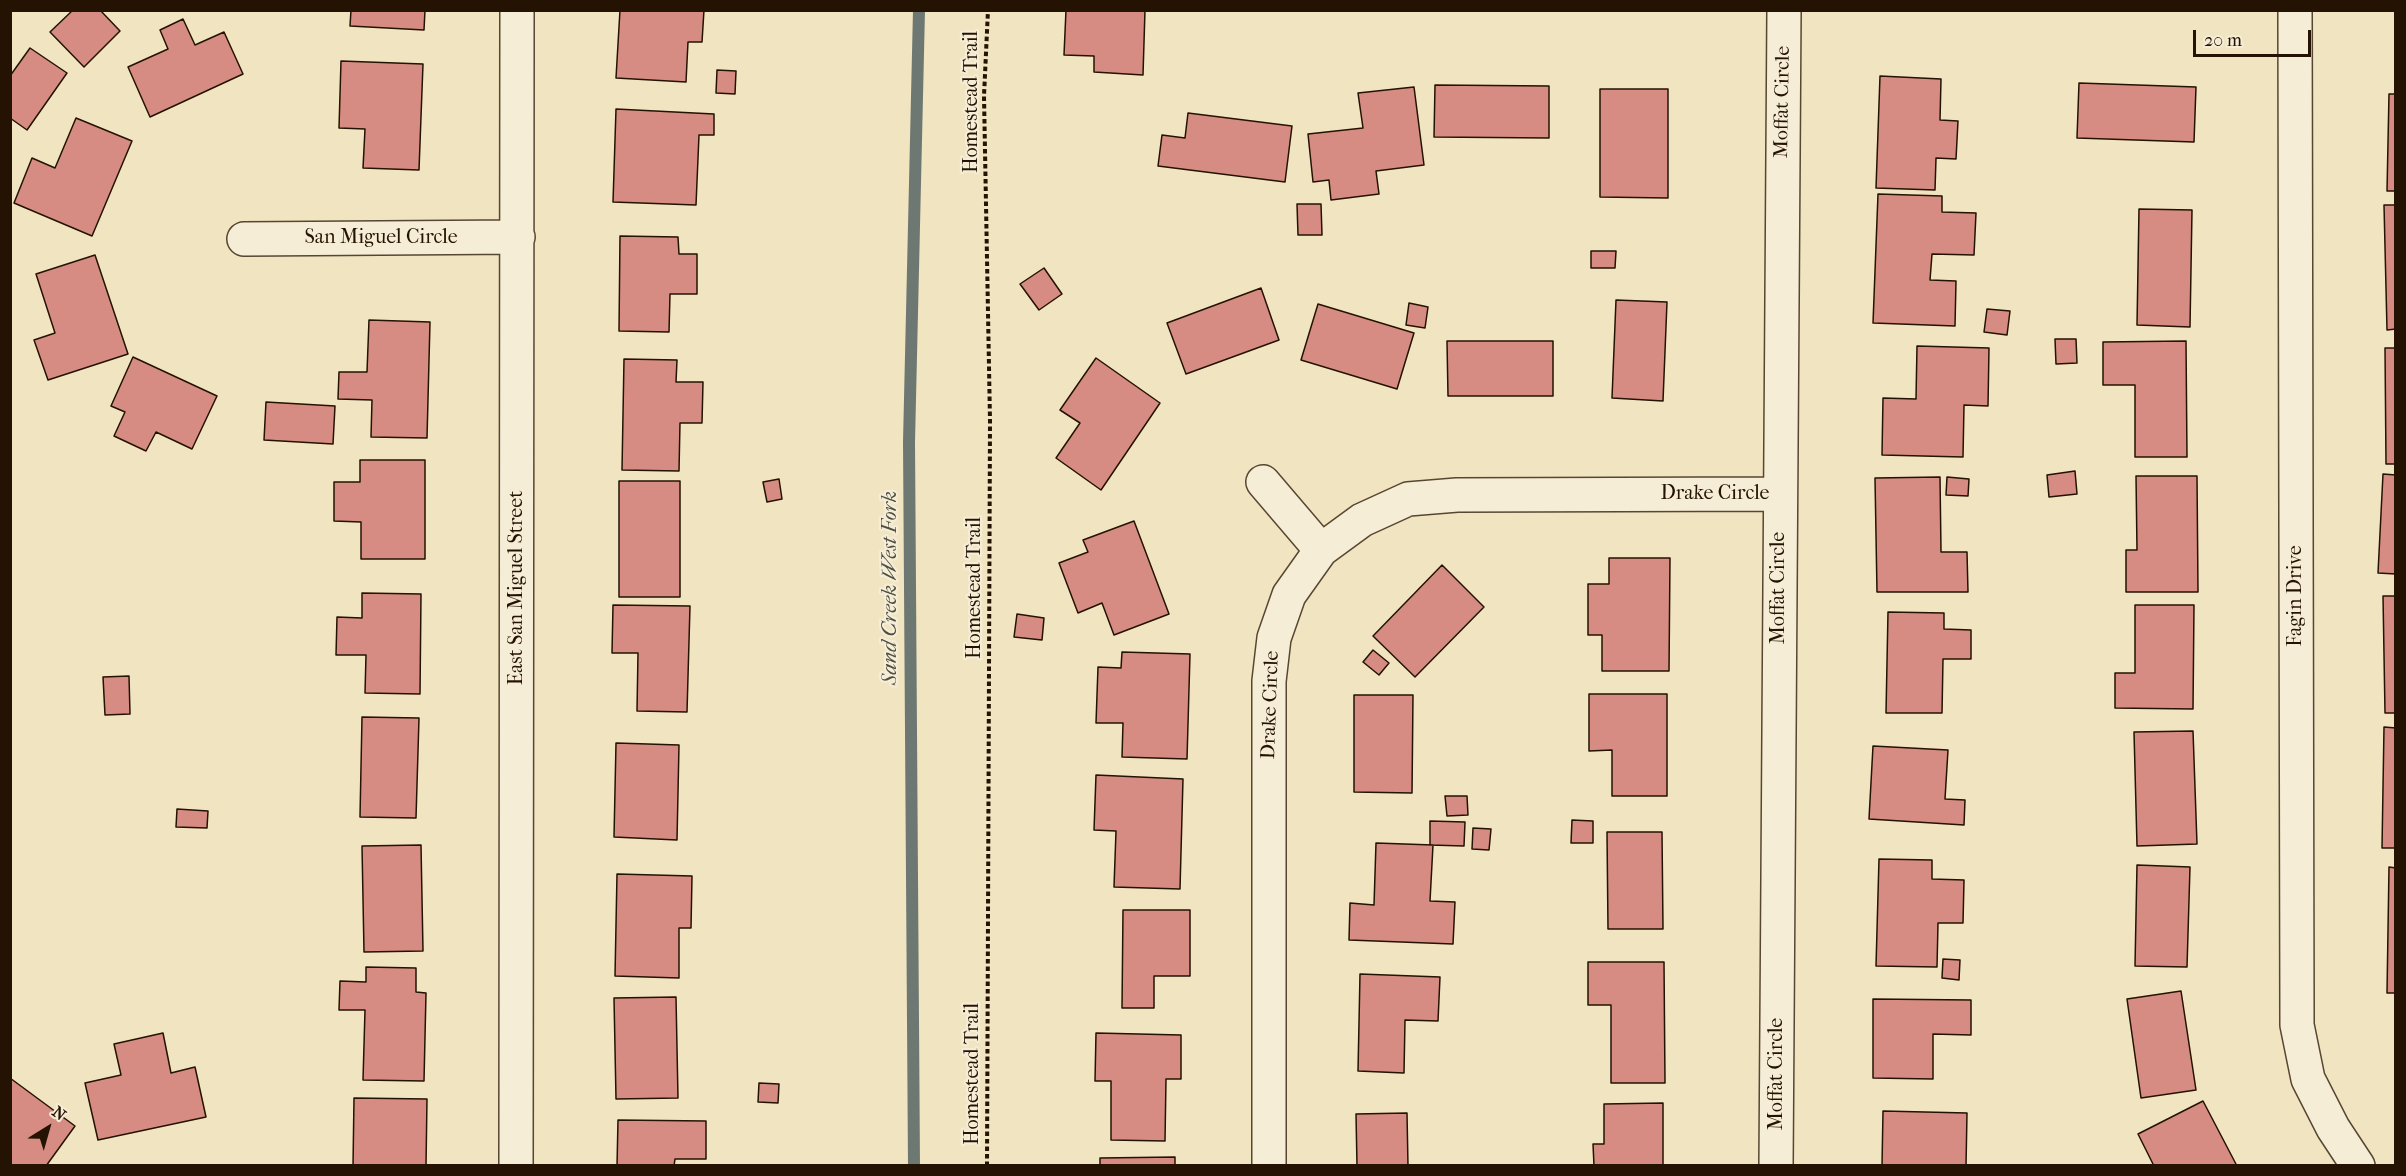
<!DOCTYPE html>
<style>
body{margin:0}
#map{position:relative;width:2406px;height:1176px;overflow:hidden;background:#f1e4c0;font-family:"IM FELL French Canon",serif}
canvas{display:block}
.frame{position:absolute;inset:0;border:12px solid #241202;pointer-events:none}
.north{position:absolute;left:18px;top:1098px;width:60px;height:60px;-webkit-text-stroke:4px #f6edd6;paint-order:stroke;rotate:37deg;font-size:16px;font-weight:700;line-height:24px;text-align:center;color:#241202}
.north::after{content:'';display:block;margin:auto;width:21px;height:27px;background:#241202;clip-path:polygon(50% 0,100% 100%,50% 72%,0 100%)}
.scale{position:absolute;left:2193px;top:30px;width:118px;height:27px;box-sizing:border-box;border:3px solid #241202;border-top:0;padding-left:8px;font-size:18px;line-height:21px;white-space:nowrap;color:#241202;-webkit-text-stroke:4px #f6edd6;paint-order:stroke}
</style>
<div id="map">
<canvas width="2406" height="1176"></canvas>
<div class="frame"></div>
<div class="north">N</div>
<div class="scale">20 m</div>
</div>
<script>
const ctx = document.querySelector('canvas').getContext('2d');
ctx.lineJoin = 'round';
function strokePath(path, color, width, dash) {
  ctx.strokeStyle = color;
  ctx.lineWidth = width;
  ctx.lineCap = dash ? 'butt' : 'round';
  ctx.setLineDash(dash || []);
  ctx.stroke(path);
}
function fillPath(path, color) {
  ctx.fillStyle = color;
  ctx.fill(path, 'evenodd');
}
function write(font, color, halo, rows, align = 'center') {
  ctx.font = font + ' "IM FELL French Canon",serif';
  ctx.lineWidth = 4.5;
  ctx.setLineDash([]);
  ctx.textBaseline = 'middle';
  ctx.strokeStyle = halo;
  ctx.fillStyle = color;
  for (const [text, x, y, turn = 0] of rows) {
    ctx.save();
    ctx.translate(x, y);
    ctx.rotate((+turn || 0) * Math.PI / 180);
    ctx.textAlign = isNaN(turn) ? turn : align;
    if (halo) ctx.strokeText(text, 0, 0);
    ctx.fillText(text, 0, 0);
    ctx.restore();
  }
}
strokePath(new Path2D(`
 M914,1166L909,442L919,10`), '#6e7872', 12);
const building = new Path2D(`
 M73,10H100L120,31L84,67L50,32Z
 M351,10H425L424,30L350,26Z
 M620,10H704L702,42H688L686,82L616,78Z
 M1066,10H1145L1143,75L1094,72V56L1064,55Z
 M183,19L195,45L224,32L243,74L150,117L128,67L168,49L160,30Z
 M30,48L67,73L27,130L10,118V76Z
 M341,61L423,64L419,170L363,168L365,129L339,128Z
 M717,70L736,71L735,94L716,93Z
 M1880,76L1941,79L1940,120L1958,121L1956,159L1936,158L1935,190L1876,188Z
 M2079,83L2196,87L2194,142L2077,138Z
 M1435,85L1549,86V138L1434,137Z
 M1414,87L1424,165L1376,171L1379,194L1331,200L1329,180L1313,182L1308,134L1363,128L1358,93Z
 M1600,89H1668V198L1600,197Z
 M2389,94H2396V191H2387Z
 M616,109L714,114V135H699L696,205L613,202Z
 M1188,113L1292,126L1285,182L1158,166L1162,135L1185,138Z
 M76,118L132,141L92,236L14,203L32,158L55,168Z
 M1878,194L1942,196V212L1976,213L1974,255L1932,254L1930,280L1956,281L1955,326L1873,323Z
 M1297,204H1321L1322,235H1298Z
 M2384,205H2396V329L2387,330Z
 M2139,209L2192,210L2190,327L2137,325Z
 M620,236L678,237L679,254H697V294H670L669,332L619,331Z
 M1591,251H1616L1615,268H1591Z
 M95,255L128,354L48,380L34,340L55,333L36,274Z
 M1044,268L1062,294L1039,310L1020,284Z
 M1261,288L1279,340L1186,374L1167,323Z
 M1616,300L1667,302L1663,401L1612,398Z
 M1409,303L1428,307L1425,328L1406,325Z
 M1318,304L1414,333L1397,389L1301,360Z
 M1987,309L2010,311L2007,335L1984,332Z
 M369,320L430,322L427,438L371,437L372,400L338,399L339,372H367Z
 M2055,339H2076L2077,363L2056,364Z
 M1447,341H1553V396H1448Z
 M2186,341L2187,457H2135V385H2103V342Z
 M1917,346L1989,348L1988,406L1964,405L1963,457L1882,455L1883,398L1916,399Z
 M2385,348H2396V464H2386Z
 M133,357L217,396L192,449L156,432L146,451L114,436L125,412L111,406Z
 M1096,358L1160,403L1101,490L1056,458L1080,423L1060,410Z
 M624,359L677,360L676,382H703L702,423H680L679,471L622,470Z
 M266,402L335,406L333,444L264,440Z
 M360,460H425V559H361V522L334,521V482H360Z
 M2075,471L2077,494L2049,497L2047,475Z
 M2383,474L2396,475V574L2378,573Z
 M2136,476H2197L2198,592H2126V550H2137Z
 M1940,477L1941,552H1967L1968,592H1877L1875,478Z
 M1947,477L1969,479L1968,496L1946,495Z
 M779,479L782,499L767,502L763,482Z
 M619,481H680V597H619Z
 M1134,521L1169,614L1114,635L1102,603L1078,613L1059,563L1088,552L1083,540Z
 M1609,558H1670L1669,671H1602V635H1588V584H1609Z
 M1442,565L1484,607L1415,677L1373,636Z
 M362,593L421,594L420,694L365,693L366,655H336L337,617L362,618Z
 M2383,596H2396V713H2385Z
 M613,605L690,606L687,712L637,711L638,653H612Z
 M2135,605H2194L2193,709L2115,708V673H2135Z
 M1888,612L1944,613V629L1971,630V659H1943L1942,713H1886Z
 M1017,614L1044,618L1042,640L1014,637Z
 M1373,650L1389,663L1379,675L1363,662Z
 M1122,652L1190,654L1187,759L1122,757L1123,723H1096L1098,667L1121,668Z
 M129,676L130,714L105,715L103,677Z
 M1589,694H1667V796H1612V750L1589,751Z
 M1354,695H1413L1412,793L1354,792Z
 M362,717L419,718L416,818L360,817Z
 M2384,727L2396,728V848H2382Z
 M2193,731L2197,844L2137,846L2134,732Z
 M616,743L679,745L677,840L614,837Z
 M1873,746L1948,750L1945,799L1965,800L1964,825L1869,819Z
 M1096,775L1183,779L1180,889L1114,887L1116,831L1094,830Z
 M1445,796H1467L1468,815L1447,816Z
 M177,809L208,811L207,828L176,827Z
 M1572,820L1593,821V843H1571Z
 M1430,821L1465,822L1464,846L1430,845Z
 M1473,828L1491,829L1489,850L1472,849Z
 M1607,832H1662L1663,929H1608Z
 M1376,843L1433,845L1430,901L1455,902L1453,944L1349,940L1350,903L1374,905Z
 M421,845L423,951L364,952L362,846Z
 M1879,859L1932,860V879L1964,880L1963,923H1938L1937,967L1876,966Z
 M2137,865L2190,867L2187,967L2135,966Z
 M2389,867L2396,868V993H2387Z
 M617,874L692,876L691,928H679V978L615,976Z
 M1123,910H1190V976H1154V1008H1122Z
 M1943,959L1960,960L1959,980L1942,978Z
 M1588,962H1664L1665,1083H1611V1005H1588Z
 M366,967L416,968V992L426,993L424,1081L363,1080L365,1010H339L340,981L366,982Z
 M1360,974L1440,977L1438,1021L1405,1020L1404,1073L1358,1071Z
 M2181,991L2196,1090L2141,1098L2127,999Z
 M676,997L678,1098L616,1099L614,998Z
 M1873,999L1971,1000V1035L1933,1034V1079L1873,1078Z
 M163,1033L171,1073L195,1067L206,1117L98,1140L85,1083L121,1075L114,1044Z
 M1096,1033L1181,1035V1079H1166L1165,1141L1111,1140V1081H1095Z
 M10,1078L75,1126L46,1166H10Z
 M759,1083L779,1084L778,1103L758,1102Z
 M354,1098L427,1099L426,1166H353Z
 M2203,1101L2237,1166H2154L2138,1134Z
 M1663,1103V1166H1594L1593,1144H1604V1104Z
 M1883,1111L1967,1113L1966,1166H1882Z
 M1407,1113L1408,1166H1357L1356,1114Z
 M618,1120L706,1121V1159H675L674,1166H617Z
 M1175,1157V1166H1100V1158Z`);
fillPath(building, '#d68c83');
strokePath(building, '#241202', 1.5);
const minor = new Path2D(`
 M2295,10L2297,1025L2308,1079L2333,1128L2358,1166
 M244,239L518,237
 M1263,482L1321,550
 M516,1166L517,10
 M1269,1166V681L1274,638L1289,595L1321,550L1362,520L1408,499L1457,495L1780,494
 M1776,1166L1784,10`);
strokePath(minor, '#574632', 36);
strokePath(new Path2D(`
 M987,1166L990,421L984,96L988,10`), '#241202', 4, [4.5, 3]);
strokePath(minor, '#f6edd6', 33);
write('20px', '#241202', '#f6edd6', [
 ["Homestead Trail",972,102,-90],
 ["Moffat Circle",1783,102,-89],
 ["San Miguel Circle",381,238],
 ["Drake Circle",1715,494],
 ["East San Miguel Street",517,588,-90],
 ["Homestead Trail",975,588,-90],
 ["Moffat Circle",1779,588,-90],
 ["Fagin Drive",2296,596,-90],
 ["Drake Circle",1271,705,-88],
 ["Homestead Trail",973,1074,-90],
 ["Moffat Circle",1777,1074,-90]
]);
write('italic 21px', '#4f4e43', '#f6edd6', [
 ["Sand Creek West Fork",891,588,-90]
]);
</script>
